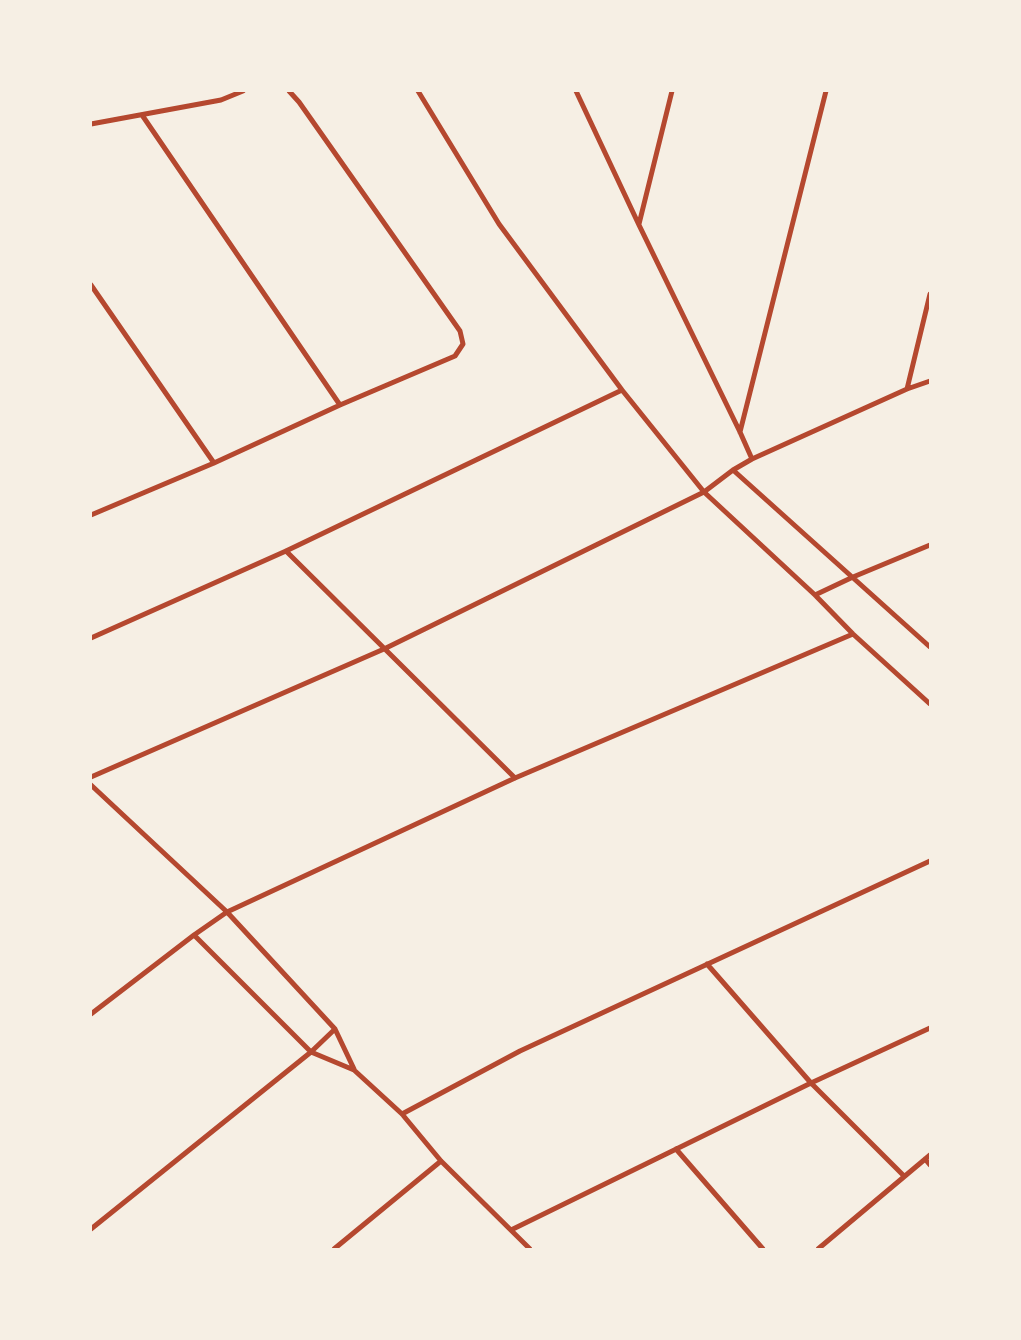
<!DOCTYPE html>
<style>
body{margin:0}
#map{position:relative;width:1021px;height:1340px;overflow:hidden;background:#f6efe4;font-family:Cabin,sans-serif}
canvas{display:block}
.frame{position:absolute;inset:0;border:92px solid #f6efe4;pointer-events:none}
</style>
<div id="map">
<canvas width="1021" height="1340"></canvas>
<div class="frame"></div>
</div>
<script>
const ctx = document.querySelector('canvas').getContext('2d');
ctx.lineJoin = 'round';
function strokePath(path, color, width, dash) {
  ctx.strokeStyle = color;
  ctx.lineWidth = width;
  ctx.lineCap = dash ? 'butt' : 'round';
  ctx.setLineDash(dash || []);
  ctx.stroke(path);
}
strokePath(new Path2D(`
 M418,91L499,224L622,390L704,492L815,595L853,634L930,704
 M576,91L639,225L740,432L752,459
 M142,115L340,405
 M91,124L221,100L243,91
 M639,224L672,91
 M91,285L214,463
 M907,389L930,294
 M740,432L826,91
 M733,470L930,647
 M91,515L214,463L340,405L455,356L463,344L460,331L299,102L289,91
 M286,551L515,778
 M815,595L853,577L930,545
 M91,638L286,551L622,390
 M91,777L384,649L704,492L733,470L752,459L907,389L930,381
 M91,785L227,912L335,1029L354,1069
 M194,935L311,1052L354,1070L402,1114L441,1161L530,1249
 M707,964L811,1083L904,1176
 M91,1014L194,935L227,912L515,778L853,634
 M402,1114L520,1051L930,861
 M676,1149L763,1249
 M925,1159L930,1165
 M91,1229L311,1052L335,1029
 M511,1230L811,1083L930,1028
 M334,1249L441,1161
 M818,1249L930,1155`), '#b5482f', 5);
</script>
